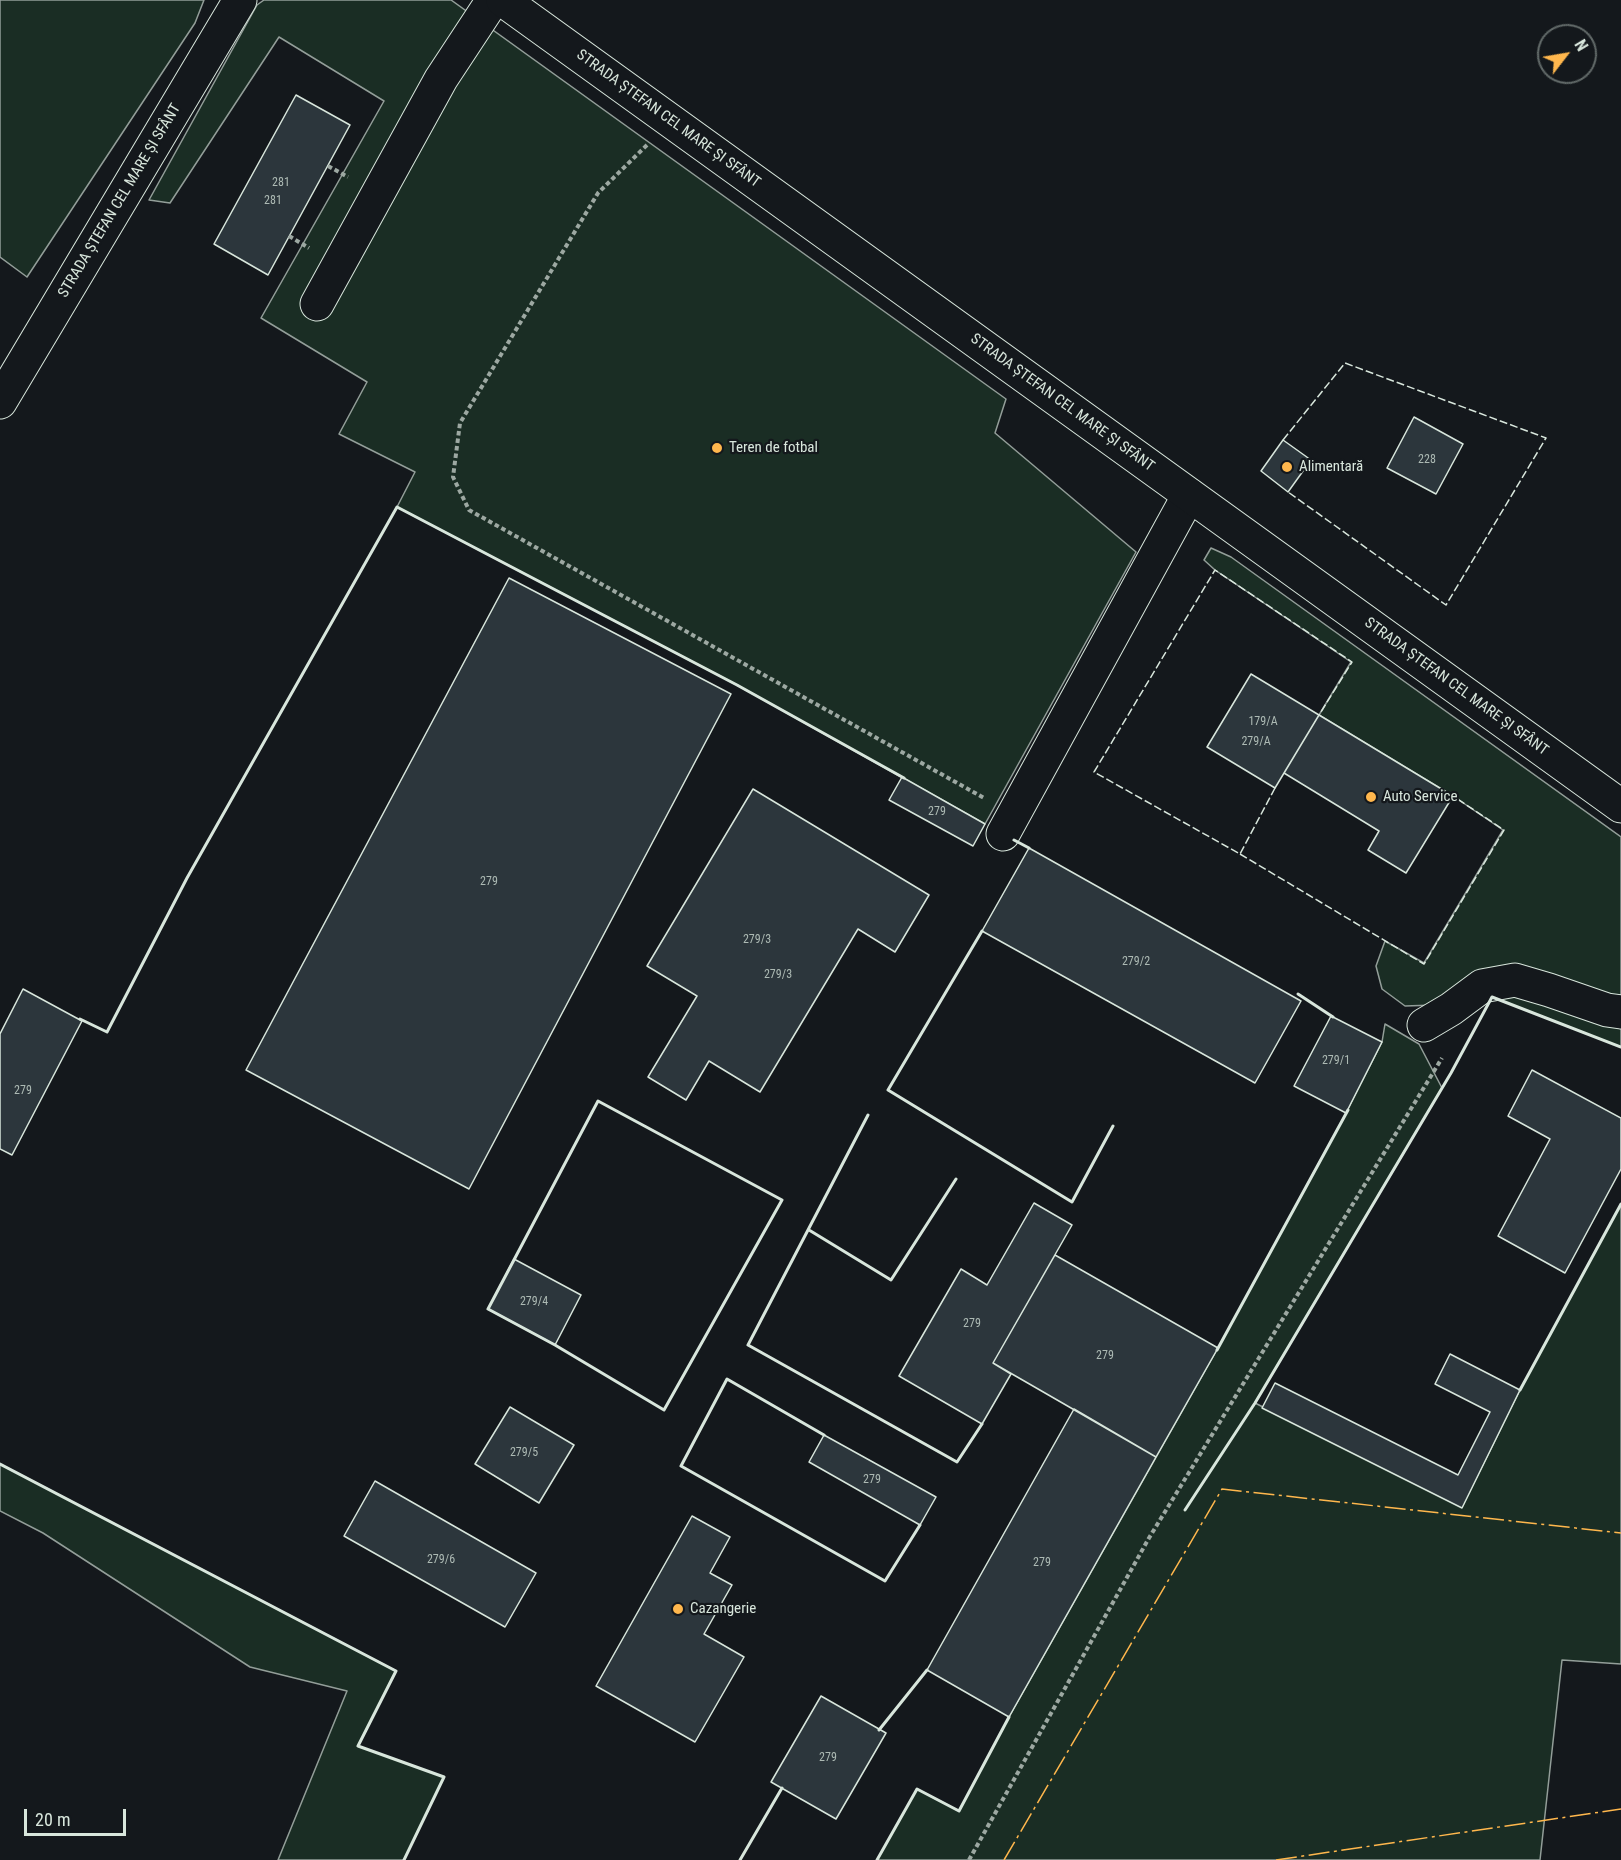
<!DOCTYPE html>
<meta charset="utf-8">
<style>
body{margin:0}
#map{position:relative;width:1621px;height:1860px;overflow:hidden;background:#14181c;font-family:"Roboto Condensed",sans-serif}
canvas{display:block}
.north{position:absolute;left:1537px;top:24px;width:60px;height:60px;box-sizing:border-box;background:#14181c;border:2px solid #626a69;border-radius:50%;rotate:59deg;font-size:16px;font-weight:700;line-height:24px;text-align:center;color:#d8e6dc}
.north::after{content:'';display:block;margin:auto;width:21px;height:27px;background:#ffb74d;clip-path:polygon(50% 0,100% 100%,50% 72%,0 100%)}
.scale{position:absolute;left:24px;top:1809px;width:102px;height:27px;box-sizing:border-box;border:3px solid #d8e6dc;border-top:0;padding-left:8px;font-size:18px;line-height:21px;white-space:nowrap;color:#d8e6dc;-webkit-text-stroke:4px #14181c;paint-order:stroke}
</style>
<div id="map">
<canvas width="1621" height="1860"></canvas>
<div class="north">N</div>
<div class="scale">20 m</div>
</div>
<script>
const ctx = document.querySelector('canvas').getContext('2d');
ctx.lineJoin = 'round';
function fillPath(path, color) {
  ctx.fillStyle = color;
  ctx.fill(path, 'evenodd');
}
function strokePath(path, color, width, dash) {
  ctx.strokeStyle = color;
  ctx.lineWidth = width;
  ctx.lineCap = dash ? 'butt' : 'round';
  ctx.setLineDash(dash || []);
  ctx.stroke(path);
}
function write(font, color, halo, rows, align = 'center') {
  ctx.font = font + ' "Roboto Condensed",sans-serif';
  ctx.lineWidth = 4.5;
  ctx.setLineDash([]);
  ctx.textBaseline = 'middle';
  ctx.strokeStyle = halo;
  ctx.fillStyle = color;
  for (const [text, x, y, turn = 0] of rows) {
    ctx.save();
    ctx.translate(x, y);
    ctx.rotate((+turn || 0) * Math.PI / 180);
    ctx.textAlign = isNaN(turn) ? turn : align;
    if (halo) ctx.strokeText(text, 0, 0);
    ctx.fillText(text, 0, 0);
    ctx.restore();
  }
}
const green = new Path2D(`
 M0,0H204L195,23L27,277L0,257Z
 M264,0H451L1006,399L995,433L1136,552L985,824L737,685L397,507L415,472L339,434L367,382L261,318L384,101L279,37L170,203L149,200L257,5Z
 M1211,548L1231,557L1621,837V1002L1519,970L1435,1005L1405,1006L1382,989L1376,966L1385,941L1424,963L1503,830L1453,796L1319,715L1351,662L1215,570L1204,560Z
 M1523,990L1621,1028V1047L1492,997Z
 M1385,1024L1419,1044L1442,1088L1255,1403L1462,1507L1520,1390L1621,1204V1664L1562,1660L1540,1860H877L917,1789L959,1811L1009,1717L1218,1348L1346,1113L1382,1042Z
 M0,1464L396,1671L358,1746L444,1777L404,1860H278L347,1691L250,1667L43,1533L0,1511Z`);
fillPath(green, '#1a2d24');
strokePath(green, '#939e99', 1.5);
const building = new Path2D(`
 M296,95L350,125L268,275L214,244Z
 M1414,417L1463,444L1436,494L1387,468Z
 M1283,440L1311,460L1288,492L1261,471Z
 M509,578L731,694L469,1189L246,1070Z
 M1251,674L1319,715L1275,788L1207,747Z
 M1319,715L1453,796L1406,873L1368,850L1379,831L1284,773Z
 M902,777L985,824L973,846L889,800Z
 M753,789L929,895L895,952L858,929L760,1092L709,1061L686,1100L648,1077L697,996L647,966Z
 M1029,848L1301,1001L1255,1083L982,931Z
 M23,989L82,1021L12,1155L0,1149V1034Z
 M1331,1016L1382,1042L1346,1113L1294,1086Z
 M1532,1070L1621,1118V1169L1565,1273L1498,1236L1550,1139L1508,1116Z
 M1034,1203L1072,1225L993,1363L1011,1374L982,1424L899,1376L961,1269L987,1285Z
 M1055,1255L1218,1348L1156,1457L993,1363Z
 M514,1259L581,1295L555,1345L488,1309Z
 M1450,1354L1520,1390L1462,1508L1262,1408L1275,1383L1458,1475L1490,1412L1435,1384Z
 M510,1407L574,1445L539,1503L475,1464Z
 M1074,1409L1156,1457L1009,1717L927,1670Z
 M824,1435L936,1497L920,1525L809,1462Z
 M375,1481L536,1573L505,1627L344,1536Z
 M692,1516L730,1537L710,1573L732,1585L704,1634L744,1657L695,1742L596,1686Z
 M821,1696L886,1733L836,1819L771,1782Z`);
fillPath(building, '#2c363c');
strokePath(building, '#d8e6dc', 1.5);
const minor = new Path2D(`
 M317,304L441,79L493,0
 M1003,834L1189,495
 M1424,1025L1451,1009L1482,986L1515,980L1549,990L1607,1010L1621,1012`);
const major = new Path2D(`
 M503,0L1621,806
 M0,402L240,0`);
strokePath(minor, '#d8e6dc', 35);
strokePath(major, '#d8e6dc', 35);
strokePath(new Path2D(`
 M647,145L598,193L460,423L453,477L469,510L984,798
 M328,166L348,177
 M289,236L309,248
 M969,1860L1149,1538L1442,1058`), '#9da8a2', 4, [4.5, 3]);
strokePath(minor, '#14181c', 33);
strokePath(major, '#14181c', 33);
strokePath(new Path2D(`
 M1283,440L1345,363L1546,438L1446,605L1288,492
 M1275,788L1240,854L1094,772L1215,570L1352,662L1319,715
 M1240,854L1424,964L1504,830L1453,796`), '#d8e6dc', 1.5, [8, 3]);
strokePath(new Path2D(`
 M1014,840L1029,848
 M982,931L888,1090L1072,1202L1113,1126
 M1298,994L1333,1017
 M80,1019L107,1032L187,878L397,507L737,685L904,778
 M598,1101L782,1200L664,1410L555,1345L488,1309Z
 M868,1115L748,1345L957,1462L982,1424
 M809,1230L891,1280L956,1179
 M1217,1350L1348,1110
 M1520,1390L1621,1204
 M824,1435L727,1379L681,1466L885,1581L920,1525
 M0,1464L396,1671L358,1746L444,1777L404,1860
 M1185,1510L1255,1403L1451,1073L1492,997L1621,1047
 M879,1730L927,1670
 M740,1860L782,1788
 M877,1860L917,1789L959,1811L1009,1717`), '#d8e6dc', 3);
strokePath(new Path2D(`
 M1004,1860L1222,1489L1621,1533
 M1276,1860L1621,1809`), '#ffb74d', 1.5, [21, 4.5, 3, 4.5]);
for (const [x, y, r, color] of [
 [717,448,6,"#ffb74d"],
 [1287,467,6,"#ffb74d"],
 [1371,797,6,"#ffb74d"],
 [678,1609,6,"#ffb74d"]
]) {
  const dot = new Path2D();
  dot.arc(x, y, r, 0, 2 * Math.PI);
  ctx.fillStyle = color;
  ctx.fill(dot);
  strokePath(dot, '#14181c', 2);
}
write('12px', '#adbab4', null, [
 ["281",281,183],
 ["281",273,201],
 ["228",1427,460],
 ["179/A",1263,722],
 ["279/A",1256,742],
 ["279",937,812],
 ["279",489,882],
 ["279/3",757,940],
 ["279/2",1136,962],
 ["279/3",778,975],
 ["279/1",1336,1061],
 ["279",23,1091],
 ["279/4",534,1302],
 ["279",972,1324],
 ["279",1105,1356],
 ["279/5",524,1453],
 ["279",872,1480],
 ["279/6",441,1560],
 ["279",1042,1563],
 ["279",828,1758]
]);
write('15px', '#d8e6dc', '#14181c', [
 ["STRADA ȘTEFAN CEL MARE ȘI SFÂNT",668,119,36],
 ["STRADA ȘTEFAN CEL MARE ȘI SFÂNT",120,201,-59],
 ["STRADA ȘTEFAN CEL MARE ȘI SFÂNT",1062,403,36],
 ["STRADA ȘTEFAN CEL MARE ȘI SFÂNT",1456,687,36]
]);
write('15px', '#d8e6dc', '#14181c', [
 ["Teren de fotbal",729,448],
 ["Alimentară",1299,467],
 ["Auto Service",1383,797],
 ["Cazangerie",690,1609]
], 'left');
</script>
